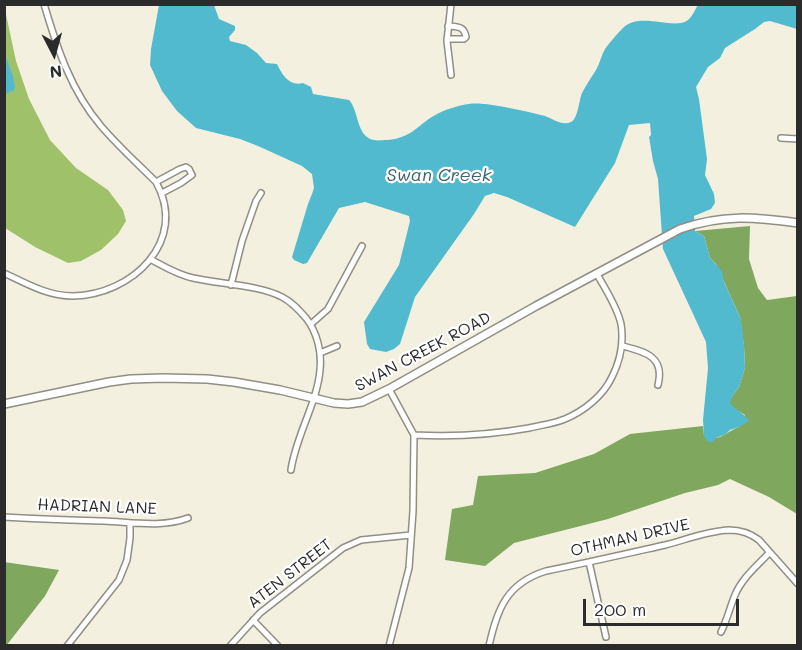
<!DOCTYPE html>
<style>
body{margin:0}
#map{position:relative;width:802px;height:650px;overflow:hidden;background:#f4f0df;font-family:Mali,sans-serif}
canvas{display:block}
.frame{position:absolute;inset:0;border:6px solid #2b2b2b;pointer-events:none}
.north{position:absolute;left:24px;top:24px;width:60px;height:60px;-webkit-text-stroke:4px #fff;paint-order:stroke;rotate:174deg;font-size:16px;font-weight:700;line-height:24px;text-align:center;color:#2b2b2b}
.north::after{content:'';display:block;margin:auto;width:21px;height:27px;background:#2b2b2b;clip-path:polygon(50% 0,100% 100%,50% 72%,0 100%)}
.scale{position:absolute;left:583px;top:599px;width:156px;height:27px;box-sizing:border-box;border:3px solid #2b2b2b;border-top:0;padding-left:8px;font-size:18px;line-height:21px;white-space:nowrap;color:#2b2b2b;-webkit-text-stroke:4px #fff;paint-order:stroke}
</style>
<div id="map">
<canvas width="802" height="650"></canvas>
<div class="frame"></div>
<div class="north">N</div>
<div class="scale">200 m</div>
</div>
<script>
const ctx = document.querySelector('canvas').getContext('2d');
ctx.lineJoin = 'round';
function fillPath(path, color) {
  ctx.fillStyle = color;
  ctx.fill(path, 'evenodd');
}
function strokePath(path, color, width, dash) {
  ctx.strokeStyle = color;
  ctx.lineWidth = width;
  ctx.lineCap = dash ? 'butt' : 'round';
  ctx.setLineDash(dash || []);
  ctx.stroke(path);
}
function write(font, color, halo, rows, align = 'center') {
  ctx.font = font + ' Mali,sans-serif';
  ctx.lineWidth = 4.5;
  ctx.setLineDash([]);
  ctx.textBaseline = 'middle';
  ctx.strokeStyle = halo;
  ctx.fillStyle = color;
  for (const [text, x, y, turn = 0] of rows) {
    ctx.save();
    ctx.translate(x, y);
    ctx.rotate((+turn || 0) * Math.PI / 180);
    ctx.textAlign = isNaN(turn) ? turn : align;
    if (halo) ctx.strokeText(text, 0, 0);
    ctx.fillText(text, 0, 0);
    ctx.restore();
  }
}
fillPath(new Path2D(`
 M4,5L16,61L29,99L50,140L76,168L108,190L123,210L126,221L118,234L101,250L81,261L68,263L35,247L5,228Z`), '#9fc16a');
fillPath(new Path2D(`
 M750,226L749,259L758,288L767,300L797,296V514L769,497L730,479L718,485L685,493L608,519L514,543L485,566L445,560L452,509L473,505L478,476L535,473L594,454L630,434L703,426L704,435C707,436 711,438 715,438C722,438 730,430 739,427L745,415L735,409L729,403L733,395L739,387L745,368L744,346L740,317L716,264L710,258L704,236L695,231Z
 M4,562L59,570L45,596L6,646L4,645Z`), '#7fa75e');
fillPath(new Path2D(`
 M159,5H214L219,19L235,26V30L229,37L230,41L246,45L257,53L266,63L277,64C282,75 290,87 303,83L311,87L313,94L349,100C359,110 356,137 374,140C378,141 383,140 387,140C414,138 418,123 439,113C447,109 460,105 469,104C484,101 529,112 545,116C553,119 562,126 571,122C578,119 579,100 582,93C586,85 591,78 596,70C600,63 601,56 605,49C610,42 617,34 623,28C640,11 674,31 688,20C693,16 695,9 698,5H797V29L770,21L764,22L755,29L725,48L720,58L708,67L696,87L699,99L707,159L705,175L714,194L715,203L711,209L694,216L695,231L704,236L710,258L722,271L724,282L740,317L742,326L744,346L745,368L739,387L733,395L730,403C736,410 744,413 749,421L739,427L730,430L726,434L716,438L712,443L707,441L704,435L703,420L708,368L706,342L663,249L658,179L653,161L649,137L651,135L650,123L629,125L615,163L575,227L507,197L494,193L485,196L474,214L415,297L400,344L394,349L386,352L370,349L367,344L364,322L399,265L410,221L409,216L365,202L339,208L307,263L303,264L294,260L292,257L308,204L312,194L314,188L312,174L302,166L258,146L240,139L196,128L177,111L162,91L150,65L151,49Z
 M4,52L13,76L15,88L13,91L5,94Z`), '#51bace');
const minor = new Path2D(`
 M451,4L447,41L451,75
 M447,39H464L466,37C464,26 458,27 448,26
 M781,138L798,139
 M156,182L180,169L186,167L189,169L192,175L181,183L162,193
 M152,260C165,267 178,275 193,278C219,284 259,285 282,297C292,302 299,310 306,318C317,332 322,352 320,370C317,404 296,435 291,470
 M4,273C27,284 48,296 73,296C132,295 189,241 156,182C138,164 118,146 101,126C71,91 57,48 44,4
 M231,285L242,241L256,201L261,193
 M311,324L328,309L362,246
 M623,346C646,352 665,357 658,385
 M320,353L337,346
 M389,389L414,435L413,511L409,568L389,646
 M414,435C453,437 490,435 529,428C541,425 553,424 565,419C584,411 603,396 612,377C621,359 624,343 621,324C617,306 605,289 597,274
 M4,517C37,519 71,520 104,521C131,522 162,528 188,518
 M589,562L606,637
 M253,620L278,646
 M721,632C727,620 730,607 735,595C742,578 757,566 769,553
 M67,646L119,580L127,560L130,538V523
 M230,646L260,613L343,548L361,540L411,535
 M489,646C497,609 507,583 546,571C586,563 625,554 665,545C685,540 707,531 729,530C740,530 750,533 759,540L798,584`);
const tertiary = new Path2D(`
 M4,404L109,382L131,379L163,378L207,379L234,382L280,390L334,403L348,404L362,402L389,389L536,306L680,229C723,214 754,217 798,223`);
strokePath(minor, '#908e85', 8);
strokePath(tertiary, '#908e85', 10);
strokePath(minor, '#fff', 5);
strokePath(tertiary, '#fff', 7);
write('16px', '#2b2b2b', '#fff', [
 ["SWAN CREEK ROAD",423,352,-28],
 ["HADRIAN LANE",97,507,2],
 ["OTHMAN DRIVE",630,538,-13],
 ["ATEN STREET",290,574,-38]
]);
write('italic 18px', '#3a646c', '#fff', [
 ["Swan Creek",439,175]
]);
</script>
